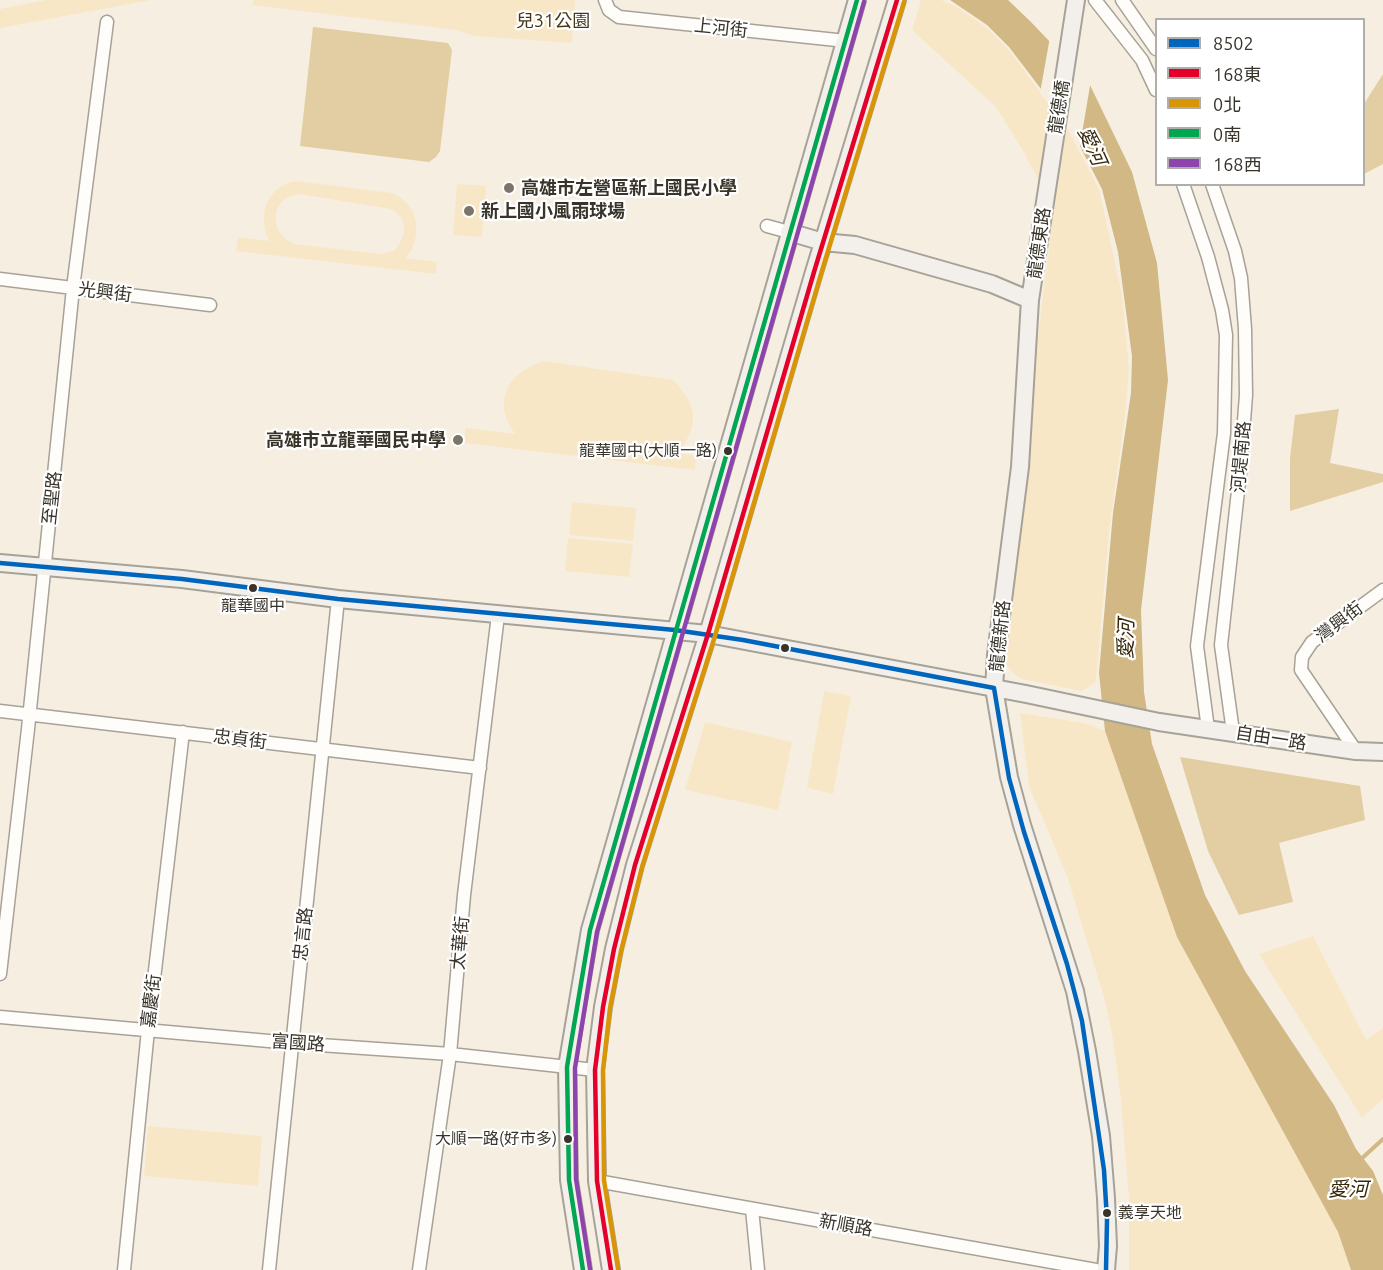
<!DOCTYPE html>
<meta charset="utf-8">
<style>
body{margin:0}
#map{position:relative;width:1383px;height:1270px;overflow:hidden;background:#f6efe1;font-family:Ubuntu,"Noto Sans TC",sans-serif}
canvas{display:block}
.legend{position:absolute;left:1155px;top:18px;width:210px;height:168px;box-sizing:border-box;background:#fff;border:2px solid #b0aeaa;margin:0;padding:8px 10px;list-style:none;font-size:18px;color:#39342a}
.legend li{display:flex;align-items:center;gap:12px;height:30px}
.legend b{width:30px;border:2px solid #b0aeaa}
</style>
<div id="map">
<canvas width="1383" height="1270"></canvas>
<ul class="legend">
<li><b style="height:8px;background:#0065bd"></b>8502</li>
<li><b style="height:8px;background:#e4002b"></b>168東</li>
<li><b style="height:8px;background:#da9506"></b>0北</li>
<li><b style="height:8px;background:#00a651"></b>0南</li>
<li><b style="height:8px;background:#8e44ad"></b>168西</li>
</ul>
</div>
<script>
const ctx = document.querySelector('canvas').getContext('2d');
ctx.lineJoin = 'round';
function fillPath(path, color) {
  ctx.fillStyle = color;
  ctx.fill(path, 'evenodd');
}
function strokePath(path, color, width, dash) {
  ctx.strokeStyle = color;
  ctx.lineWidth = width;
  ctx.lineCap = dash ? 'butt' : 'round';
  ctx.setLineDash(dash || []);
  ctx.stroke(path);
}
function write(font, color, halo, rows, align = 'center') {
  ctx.font = font + ' Ubuntu,"Noto Sans TC",sans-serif';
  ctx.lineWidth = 4.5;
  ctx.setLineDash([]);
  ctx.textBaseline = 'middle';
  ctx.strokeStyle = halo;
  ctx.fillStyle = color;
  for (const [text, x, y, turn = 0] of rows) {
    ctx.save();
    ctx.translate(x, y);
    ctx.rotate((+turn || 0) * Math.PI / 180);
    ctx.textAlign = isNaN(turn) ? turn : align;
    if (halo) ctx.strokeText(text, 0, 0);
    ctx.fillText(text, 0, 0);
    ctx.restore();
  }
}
fillPath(new Path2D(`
 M46,0H151L0,28V9Z
 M253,0H575L572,43L475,36L456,30L253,5Z
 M921,0H941L957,7L987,28L1009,50L1068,129L1099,189L1122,295L1129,368L1125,416L1109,531L1096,682L1082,691L1021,679L1012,672L1006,664L1004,654L1031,391L1054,209L1022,149L996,107L912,30Z
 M297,181L392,193C420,205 423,236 406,258L437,262L436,274L236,251L238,237L269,241C257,216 266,185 297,181ZM299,194L391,209C409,219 407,236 394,251L380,254L294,244C267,231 271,197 299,194Z
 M457,184L486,186L482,237L453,235Z
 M544,361L673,380C698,406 700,424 678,453L696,456L695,470L465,443V428L515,434C491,401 508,372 544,361Z
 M572,502L636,508L633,541L569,535Z
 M568,538L633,544L629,577L565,571Z
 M824,691L851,696L833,794L807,788Z
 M1020,713L1084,723L1105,731L1177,937L1338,1232L1351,1270H1129V1198L1120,1091L1112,1033L1103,994L1067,876L1029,786Z
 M705,722L792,742L778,810L685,790Z
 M1313,936L1366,1040L1383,1028V1099L1362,1118L1259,954Z
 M148,1126L262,1136L258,1186L144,1176Z`), '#f8e7c6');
fillPath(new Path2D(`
 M313,27L448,43L452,50L440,151L436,157L429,162L300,146Z
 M1383,74V164L1364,174V104Z
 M1339,409L1330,463L1383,474V482L1290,511V458L1295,415Z
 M1180,757L1360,786L1365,820L1279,843L1293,902L1239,915L1208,851Z`), '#e3cda2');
fillPath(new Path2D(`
 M950,0H1008L1031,22L1089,83L1132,172L1157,263L1168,380L1141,610L1144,692L1152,744L1205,895L1245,971L1334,1105L1356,1149L1373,1171L1383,1195V1270H1351L1338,1232L1177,937L1105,731L1099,673L1113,513L1131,393L1132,356L1118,252L1102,189L1070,127L1009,47L987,25Z`), '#d2b885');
fillPath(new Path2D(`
 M1050,37L1091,80L1079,151L1068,129L1040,93Z`), '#f6efe1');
strokePath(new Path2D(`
 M1359,1161L1383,1139`), '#d2b885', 4);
const street = new Path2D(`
 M605,0L609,10L619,17L846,41
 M1095,0L1142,60L1156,90
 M1122,0L1156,49
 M1183,184L1208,257L1222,310L1226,335L1224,433L1197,646L1208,729
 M1212,184L1235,251L1241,278L1245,329L1246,395L1240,473L1221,645L1233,732
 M767,226L789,232
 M0,279L210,305
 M0,711L480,768
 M1356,751L1301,670L1302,657L1312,642L1383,590
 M0,974L28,729L73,288L107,22
 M0,1017L291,1043L450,1054L595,1070
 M597,1181L1096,1270
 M752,1209L758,1270
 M124,1270L148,1030L183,732
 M269,1270L338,599
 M419,1270L450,1054L464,895L498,615`);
const secondary = new Path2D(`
 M789,232L823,242L855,245L992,284L1030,300L1020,467L996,655L994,688L1009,777L1022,825L1075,991L1087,1051L1101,1136L1106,1198L1108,1246L1106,1270
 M1030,300L1076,0
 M0,563L182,579L338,599L708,634L1026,694L1159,722L1356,751L1383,752
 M583,1270L569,1180L567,1067L590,930L857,0
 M611,1270L597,1181L595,1070L603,1007L614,949L635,865L708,634L814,272L897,0`);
strokePath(street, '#a7a298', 15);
strokePath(secondary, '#a7a298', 20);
strokePath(street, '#fefdfa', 12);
strokePath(secondary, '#f3f0eb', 16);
strokePath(new Path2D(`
 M0,563L182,579L338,599L675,630L743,640L994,688
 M994,688L1009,778L1024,832L1067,964L1082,1021L1104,1170L1107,1220L1106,1270`), '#0065bd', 4.5);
strokePath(new Path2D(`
 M611,1270L597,1181L595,1070L603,1007L614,949L635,865L708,634L814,272L897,0`), '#e4002b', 4.5);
strokePath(new Path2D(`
 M618,1269L604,1180L603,1070L610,1008L621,951L642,867L715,636L821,274L904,2`), '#da9506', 4.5);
strokePath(new Path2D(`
 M583,1270L569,1180L567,1067L590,930L857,0`), '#00a651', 4.5);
strokePath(new Path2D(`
 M590,1269L576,1179L575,1068L597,932L864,2`), '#8e44ad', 4.5);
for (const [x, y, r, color] of [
 [509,188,6,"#7b756a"],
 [469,211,6,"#7b756a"],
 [458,440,6,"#7b756a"],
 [728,451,5,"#39342a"],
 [253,588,5,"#39342a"],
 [785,648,5,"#39342a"],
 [568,1139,5,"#39342a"],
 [1107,1213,5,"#39342a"]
]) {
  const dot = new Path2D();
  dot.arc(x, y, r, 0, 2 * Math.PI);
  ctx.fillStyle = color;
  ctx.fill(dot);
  strokePath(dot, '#fff', 2);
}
write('16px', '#39342a', '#fff', [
 ["龍華國中(大順一路)",717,451],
 ["龍華國中",253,606,"center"],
 ["大順一路(好市多)",557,1139],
 ["義享天地",1118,1213,"left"]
], 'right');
write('18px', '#463719', '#fff', [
 ["兒31公園",553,21]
]);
write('18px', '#39342a', '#fff', [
 ["上河街",721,28,6],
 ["龍德橋",1059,107,-81],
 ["龍德東路",1039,243,-82],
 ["光興街",105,292,7],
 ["河堤南路",1241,457,-85],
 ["至聖路",52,498,-84],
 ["灣興街",1339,622,-37],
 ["龍德新路",1000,636,-84],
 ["自由一路",1271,738,9],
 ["忠貞街",240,739,7],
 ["忠言路",303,934,-84],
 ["太華街",460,943,-85],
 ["嘉慶街",151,1001,-83],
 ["富國路",298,1043,4],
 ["新順路",846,1225,10]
]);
write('bold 18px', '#39342a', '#fff', [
 ["高雄市左營區新上國民小學",521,188],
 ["新上國小風雨球場",481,211],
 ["高雄市立龍華國民中學",446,440,"right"]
], 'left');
write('italic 20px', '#362809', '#fff', [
 ["愛河",1092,146,66],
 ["愛河",1126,639,-88],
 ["愛河",1348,1189]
]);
</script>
